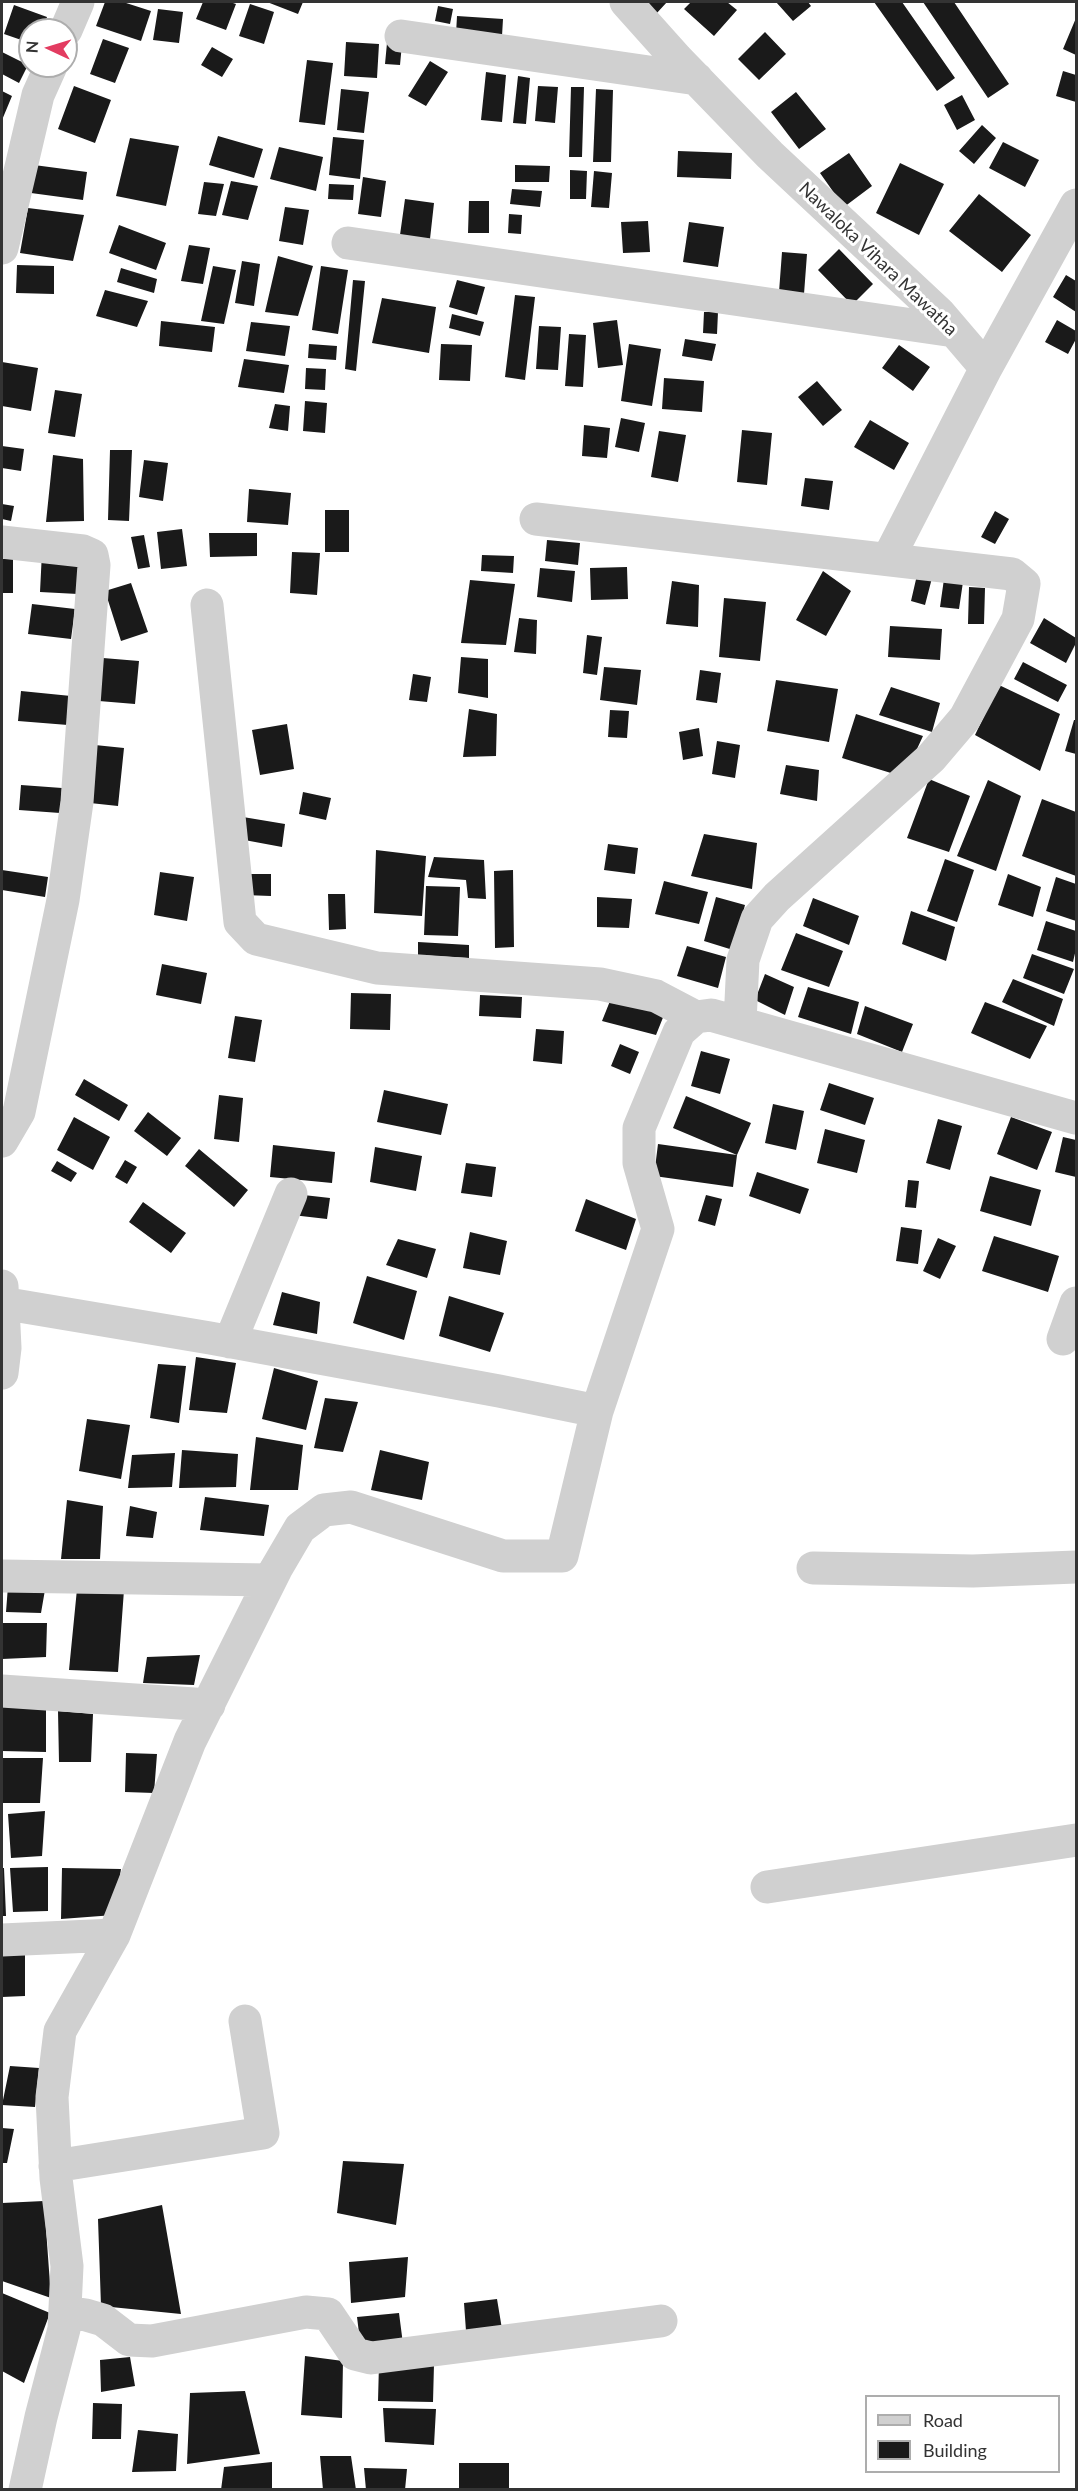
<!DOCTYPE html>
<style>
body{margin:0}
#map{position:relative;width:1078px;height:2491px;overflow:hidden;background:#fff;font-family:Lato,sans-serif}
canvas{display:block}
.frame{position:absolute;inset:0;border:3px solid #333;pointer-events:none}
.legend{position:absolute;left:865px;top:2395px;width:195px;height:78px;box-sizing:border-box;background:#fff;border:2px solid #adadad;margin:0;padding:8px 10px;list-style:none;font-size:18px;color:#333}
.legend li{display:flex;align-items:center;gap:12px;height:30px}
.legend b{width:30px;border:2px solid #adadad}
.north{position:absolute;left:18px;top:18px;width:60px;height:60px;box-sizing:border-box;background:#fff;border:2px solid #adadad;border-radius:50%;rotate:274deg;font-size:16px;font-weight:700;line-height:24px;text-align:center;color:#333}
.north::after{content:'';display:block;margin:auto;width:21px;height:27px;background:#e33c61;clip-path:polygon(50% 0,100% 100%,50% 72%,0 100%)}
</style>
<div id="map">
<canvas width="1078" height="2491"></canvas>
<div class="frame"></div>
<ul class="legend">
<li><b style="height:8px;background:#d0d0d0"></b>Road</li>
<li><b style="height:16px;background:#1a1a1a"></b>Building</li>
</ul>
<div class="north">N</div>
</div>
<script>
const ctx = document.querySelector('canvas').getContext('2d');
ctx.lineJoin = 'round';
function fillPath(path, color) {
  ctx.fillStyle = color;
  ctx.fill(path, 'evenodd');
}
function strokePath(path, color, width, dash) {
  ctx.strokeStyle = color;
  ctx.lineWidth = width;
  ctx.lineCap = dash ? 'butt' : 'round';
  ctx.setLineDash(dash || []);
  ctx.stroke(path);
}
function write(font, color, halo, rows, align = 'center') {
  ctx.font = font + ' Lato,sans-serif';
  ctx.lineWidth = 6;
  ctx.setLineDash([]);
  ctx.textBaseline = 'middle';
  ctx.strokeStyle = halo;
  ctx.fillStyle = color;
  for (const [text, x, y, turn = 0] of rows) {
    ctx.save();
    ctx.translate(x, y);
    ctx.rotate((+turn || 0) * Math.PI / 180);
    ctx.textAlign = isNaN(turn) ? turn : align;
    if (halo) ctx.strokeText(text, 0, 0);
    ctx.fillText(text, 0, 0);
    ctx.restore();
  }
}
fillPath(new Path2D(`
 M105,2H123L151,11L141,41L96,26Z
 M203,2H230L236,4L226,30L196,19Z
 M267,2H303L298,14Z
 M643,2H667L656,14Z
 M691,2H727L737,10L714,36L684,9Z
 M776,2H808L811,6L793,21Z
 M874,2H902L955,78L937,91Z
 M923,2H954L1009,84L988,98Z
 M250,4L274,12L264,44L239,36Z
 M14,5L47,17L43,30H30V43L4,34Z
 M438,6L453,9L450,24L435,21Z
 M158,9L183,12L179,43L153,40Z
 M457,16L503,19L502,36L456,34Z
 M1076,18V55L1063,49Z
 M765,32L786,54L759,80L738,59Z
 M103,39L129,48L115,83L90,74Z
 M346,42L379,44L377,78L344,76Z
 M387,43L402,44L400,65L385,64Z
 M212,47L233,59L222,77L201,65Z
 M2,52L28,65L19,83L2,74Z
 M307,60L333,63L325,125L299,122Z
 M430,61L448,72L426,106L408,96Z
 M1063,71L1076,75V102L1056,96Z
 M486,72L506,75L502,122L481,120Z
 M518,76L530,78L526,124L513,123Z
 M74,86L111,100L95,143L58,129Z
 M538,86L558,87L555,123L535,121Z
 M571,87H584L582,157H569Z
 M341,89L369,92L364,133L337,130Z
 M596,89L613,90L611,162H593Z
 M2,91L12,96L2,120Z
 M796,92L826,129L799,149L771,112Z
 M962,95L975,120L957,130L944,105Z
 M982,125L996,138L974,164L959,151Z
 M218,136L263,149L254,178L209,165Z
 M333,137L364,140L360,179L329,175Z
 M130,138L179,146L166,206L116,196Z
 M1003,142L1039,160L1025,187L989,168Z
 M279,147L323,157L316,191L270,179Z
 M678,151L732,153L731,179L677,177Z
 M849,153L872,186L844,207L820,173Z
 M900,163L944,184L919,235L876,213Z
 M34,165L87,172L83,200L31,193Z
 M515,165L550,166L549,182H515Z
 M570,170L587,171L586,199H570Z
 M594,171L612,173L609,208L591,207Z
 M363,177L386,181L381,217L358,214Z
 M231,181L258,186L248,220L222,215Z
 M204,182L224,184L216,216L198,214Z
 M329,184L354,185L353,200L328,199Z
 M512,189L542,191L540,207L510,204Z
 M979,194L1031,235L1002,272L949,231Z
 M405,199L434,203L430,239L400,235Z
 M469,201H489V233H468Z
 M285,207L309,210L303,245L279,241Z
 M28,208L84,215L73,261L20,253Z
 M509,214L522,215L521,234L508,233Z
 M648,221L650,252L623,253L621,222Z
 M689,222L724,227L718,267L683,262Z
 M119,225L166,243L156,270L109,253Z
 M189,245L210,248L203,284L181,281Z
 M839,249L873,284L852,305L818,270Z
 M782,252L807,254L804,294L779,292Z
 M278,256L313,266L298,316L265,312Z
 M242,261L260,264L254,306L235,303Z
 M17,265L54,266V294L16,293Z
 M213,266L236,270L224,324L201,321Z
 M321,266L348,270L338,334L312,330Z
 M121,268L157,279L154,293L117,282Z
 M1066,275L1076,281V312L1053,297Z
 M353,280L365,281L356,371L345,369Z
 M457,280L485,287L477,315L449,307Z
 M105,290L148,301L137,327L96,316Z
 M515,295L535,297L525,380L505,377Z
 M382,298L436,307L429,353L372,343Z
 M704,312H718L717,334L703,333Z
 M452,314L484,322L480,336L449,328Z
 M617,320L623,365L598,368L593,323Z
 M1057,320L1076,331V339L1068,354L1045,342Z
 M161,321L215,327L212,352L159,346Z
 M251,322L290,326L285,356L246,351Z
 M539,326L561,327L558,370L536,369Z
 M569,334L586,335L583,387L565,386Z
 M685,339L716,344L712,361L682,356Z
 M309,344L337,346L336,360L308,358Z
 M441,344L472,345L470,381L439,380Z
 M629,344L661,349L652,406L621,401Z
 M899,345L930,367L913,391L882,368Z
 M244,359L289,365L284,393L238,387Z
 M2,362L38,368L31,411L2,406Z
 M306,368L326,369L325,390L305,389Z
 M664,378L704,381L702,412L662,409Z
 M817,381L842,410L823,426L798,397Z
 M55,390L82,394L75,437L48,433Z
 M305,401L327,403L325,433L303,431Z
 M275,404L290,406L288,431L269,428Z
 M621,418L645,423L639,452L615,447Z
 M870,420L909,443L894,470L854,447Z
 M584,425L610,428L607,458L582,456Z
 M742,430L772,433L767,485L737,482Z
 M659,431L686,435L678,482L651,477Z
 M2,446L24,449L21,471L2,468Z
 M110,450H132L129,521L108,520Z
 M53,455L83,459L84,521L46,522Z
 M144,460L168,463L163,501L139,497Z
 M805,478L833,481L829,510L801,506Z
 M249,489L291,493L288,525L247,522Z
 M2,504L14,506L11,521L2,519Z
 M325,510H349V552H325Z
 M995,511L1009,519L995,544L981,537Z
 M182,529L187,566L161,569L157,532Z
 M209,533H257V556L210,557Z
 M144,535L150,567L138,569L131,537Z
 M547,540L580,543L578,565L545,561Z
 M42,552L80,554L78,594L40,592Z
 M292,552L320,553L317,595L290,593Z
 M482,555L514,556L513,573L481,571Z
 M2,559H13V593H2Z
 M627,567L628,599L591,600L590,568Z
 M540,568L575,571L572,602L537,597Z
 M823,571L851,591L826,636L796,620Z
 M917,575L932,578L925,605L911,601Z
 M944,579L963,582L959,609L940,607Z
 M470,580L515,584L506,645L461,643Z
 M672,581L699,585L698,627L666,624Z
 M131,583L148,632L121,641L105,591Z
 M969,587L985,588L984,624H968Z
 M724,598L766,602L760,661L719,657Z
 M32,604L75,609L71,639L28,634Z
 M519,618L537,620L536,654L514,652Z
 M1044,618L1076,638V643L1066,663L1030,643Z
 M890,626L942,629L940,660L888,657Z
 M587,635L602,637L597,675L583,673Z
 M461,657L488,659V698L458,693Z
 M103,658L139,661L135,704L99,701Z
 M1023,662L1067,685L1058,702L1014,679Z
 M604,667L641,670L637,705L600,700Z
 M700,670L721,673L717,703L696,700Z
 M413,674L431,677L427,702L409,700Z
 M776,680L838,689L829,742L767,731Z
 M999,685L1060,714L1040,771L975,735Z
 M891,687L940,703L932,732L879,715Z
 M21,691L71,696L68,725L18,721Z
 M469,709L497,714L496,756L463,757Z
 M610,710L629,711L627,738L608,737Z
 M856,714L923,736L904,777L842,758Z
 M1074,720H1076V754L1065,751Z
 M287,724L294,769L260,775L252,730Z
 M699,728L703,756L683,760L679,732Z
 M717,741L740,745L735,778L712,774Z
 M95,745L124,748L118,806L90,803Z
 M786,765L819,770L817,801L780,794Z
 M929,779L970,796L949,852L907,838Z
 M988,780L1021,796L996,871L957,856Z
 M21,785L62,788L60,813L19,810Z
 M303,792L331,798L326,820L299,814Z
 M1042,799L1076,812V876L1022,856Z
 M243,817L285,824L282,847L239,839Z
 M704,834L757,843L752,889L691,876Z
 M608,844L638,848L635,874L604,870Z
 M376,850L426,856L422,916L374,913Z
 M434,857L484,860L486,899L468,898L466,880L428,877Z
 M945,859L974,870L957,922L927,911Z
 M2,870L48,877L45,897L2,890Z
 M513,870L514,947L495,948L494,871Z
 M160,872L194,877L187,921L154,915Z
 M245,874H271V896L244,895Z
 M1008,874L1041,887L1033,917L998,905Z
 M1056,877L1076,884V921L1046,911Z
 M664,881L708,892L699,924L655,914Z
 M426,886L460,887L458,936L424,935Z
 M328,894H345L346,929L329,930Z
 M597,897L632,899L629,928L597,927Z
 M716,897L745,905L733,950L704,941Z
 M813,898L859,916L849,945L803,926Z
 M911,911L955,927L946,961L902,944Z
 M1046,921L1076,931V949L1073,962L1037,950Z
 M796,933L843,951L829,987L781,970Z
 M418,942L469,945V958L418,955Z
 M687,946L726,957L718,988L677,976Z
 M1032,954L1074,969L1064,994L1023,978Z
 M162,964L207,973L201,1004L156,995Z
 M765,974L794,987L785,1015L755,1000Z
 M1013,979L1063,999L1054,1026L1002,1002Z
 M808,987L859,1002L851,1034L798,1017Z
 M351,993L391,994L390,1030L350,1029Z
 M480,995L522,997L521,1018L479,1016Z
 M612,996L666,1010L656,1035L602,1021Z
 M985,1002L1047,1026L1030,1059L971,1033Z
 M865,1006L913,1024L902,1052L857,1034Z
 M235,1016L262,1020L255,1062L228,1058Z
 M536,1029L564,1031L562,1064L533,1061Z
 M620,1044L639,1052L630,1074L611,1066Z
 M701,1051L730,1059L720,1094L691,1086Z
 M84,1079L128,1105L119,1121L75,1095Z
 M829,1083L874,1098L865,1125L820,1110Z
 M384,1090L448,1104L441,1135L377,1122Z
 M219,1095L243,1098L239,1142L214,1139Z
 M686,1096L751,1123L737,1155L673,1128Z
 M773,1104L804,1111L796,1150L765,1143Z
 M148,1112L181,1138L167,1156L134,1131Z
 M74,1117L110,1137L93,1170L57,1150Z
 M1011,1117L1052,1132L1037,1170L997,1154Z
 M938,1119L962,1126L950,1170L926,1163Z
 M825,1129L865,1140L857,1173L817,1163Z
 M1063,1137L1076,1140V1177L1055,1172Z
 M658,1144L737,1155L733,1187L654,1176Z
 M273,1145L335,1152L332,1183L270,1177Z
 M375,1147L422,1156L416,1191L370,1182Z
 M199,1149L248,1190L234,1207L185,1166Z
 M125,1160L137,1167L127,1184L115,1177Z
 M57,1161L77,1173L71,1182L51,1171Z
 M466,1163L496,1167L492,1197L461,1193Z
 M757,1172L809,1189L800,1214L749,1196Z
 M990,1176L1041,1190L1031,1226L980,1211Z
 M908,1180L919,1181L916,1208L905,1207Z
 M277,1192L330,1198L327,1219L275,1213Z
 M706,1195L722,1199L715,1226L698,1221Z
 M586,1199L636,1219L626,1250L575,1231Z
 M143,1202L186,1233L171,1253L129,1222Z
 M901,1227L922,1230L918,1264L896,1261Z
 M470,1232L507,1241L500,1275L463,1268Z
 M994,1236L1059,1256L1048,1292L982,1271Z
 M938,1238L956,1246L940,1279L923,1271Z
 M398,1239L436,1249L427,1278L386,1265Z
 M367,1276L417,1291L404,1340L353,1323Z
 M282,1292L320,1302L317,1334L273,1325Z
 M449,1296L504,1313L490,1352L439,1336Z
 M196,1357L236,1363L227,1413L189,1410Z
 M158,1364L186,1366L179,1423L150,1418Z
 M274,1368L318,1381L306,1430L262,1419Z
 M325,1398L358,1402L343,1452L314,1448Z
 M87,1419L130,1425L121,1479L79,1471Z
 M256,1437L303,1445L298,1490H250Z
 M182,1450L238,1454L236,1487L179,1488Z
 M380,1450L429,1462L422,1500L371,1490Z
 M175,1453L172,1487L128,1488L132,1455Z
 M205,1497L269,1505L264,1536L200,1530Z
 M67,1500L103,1506L100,1559H61Z
 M130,1506L157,1512L153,1538L126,1536Z
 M46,1584L41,1613L6,1612L8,1586Z
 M77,1589L124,1590L118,1672L69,1670Z
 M2,1623H47L46,1657L2,1659Z
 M200,1655L194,1685L143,1683L147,1657Z
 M2,1702L46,1704V1752L2,1751Z
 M58,1711L93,1714L91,1762H59Z
 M126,1753L157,1754L154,1793L125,1792Z
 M2,1758H43L40,1803H2Z
 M45,1811L42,1856L11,1858L8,1814Z
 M48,1867V1911L13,1912L10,1868Z
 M2,1868H4L6,1916H2Z
 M62,1868L121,1869L114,1915L61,1919Z
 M25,1950V1996L2,1997V1951Z
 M10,2066L39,2068L35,2107L2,2105Z
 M2,2128L14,2129L7,2163H2Z
 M343,2161L404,2164L396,2225L337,2213Z
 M44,2201L51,2298L2,2281V2203Z
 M162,2205L181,2314L101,2306L98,2219Z
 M408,2257L405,2297L351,2303L349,2262Z
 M2,2293L50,2313L24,2383L2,2371Z
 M497,2299L502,2329L466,2331L464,2303Z
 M399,2313L403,2344L361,2349L357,2317Z
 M305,2356L343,2361L342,2418L301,2415Z
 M130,2357L135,2386L101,2392L100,2360Z
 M379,2364H434L433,2402L378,2401Z
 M245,2391L260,2454L187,2464L190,2393Z
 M93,2403L122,2404L121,2439H92Z
 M383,2408L436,2409L434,2445L385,2442Z
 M138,2430L178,2434L176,2471L132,2472Z
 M320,2456H351L356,2490H323Z
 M272,2462V2490H221L224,2467Z
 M459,2463H509V2490H459Z
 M364,2468L407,2469L405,2490H366Z`), '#1a1a1a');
strokePath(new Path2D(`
 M626,2L677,59L770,155L939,313L986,368
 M66,30L78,2
 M401,36L697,79
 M348,243L954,331
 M2,248L38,95L51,66
 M536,519L1012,574L1024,584L1018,619L965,718L931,758L777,897L757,919L743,960L740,1022
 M2,542L83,551L92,555L94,565L77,802L63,900L19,1112L2,1141
 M888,559L986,368L1076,205
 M207,605L240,922L256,939L377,968L600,984L656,996L696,1017
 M2,1286L5,1348L2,1373
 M2,1303L210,1338L499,1391L597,1411
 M1063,1339L1076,1303
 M230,1342L291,1194
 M813,1568L973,1571L1076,1567
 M2,1576L270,1580
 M2,1691L209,1705
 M767,1887L1076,1840
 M2,1940L114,1935
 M55,2166L263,2133L245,2021
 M65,2312L86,2315L103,2320L129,2340L152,2341L306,2312L328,2314L355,2354L371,2358L661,2321
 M25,2490L41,2417L64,2329L67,2266L56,2178L52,2097L60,2031L114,1935L190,1741L276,1569L300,1528L324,1510L351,1507L503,1556H562L597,1411L658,1229L639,1163V1128L679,1032L696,1017L711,1015L1076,1118`), '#d0d0d0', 33);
write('18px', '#333', '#fff', [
 ["Nawaloka Vihara Mawatha",878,259,44]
]);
</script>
